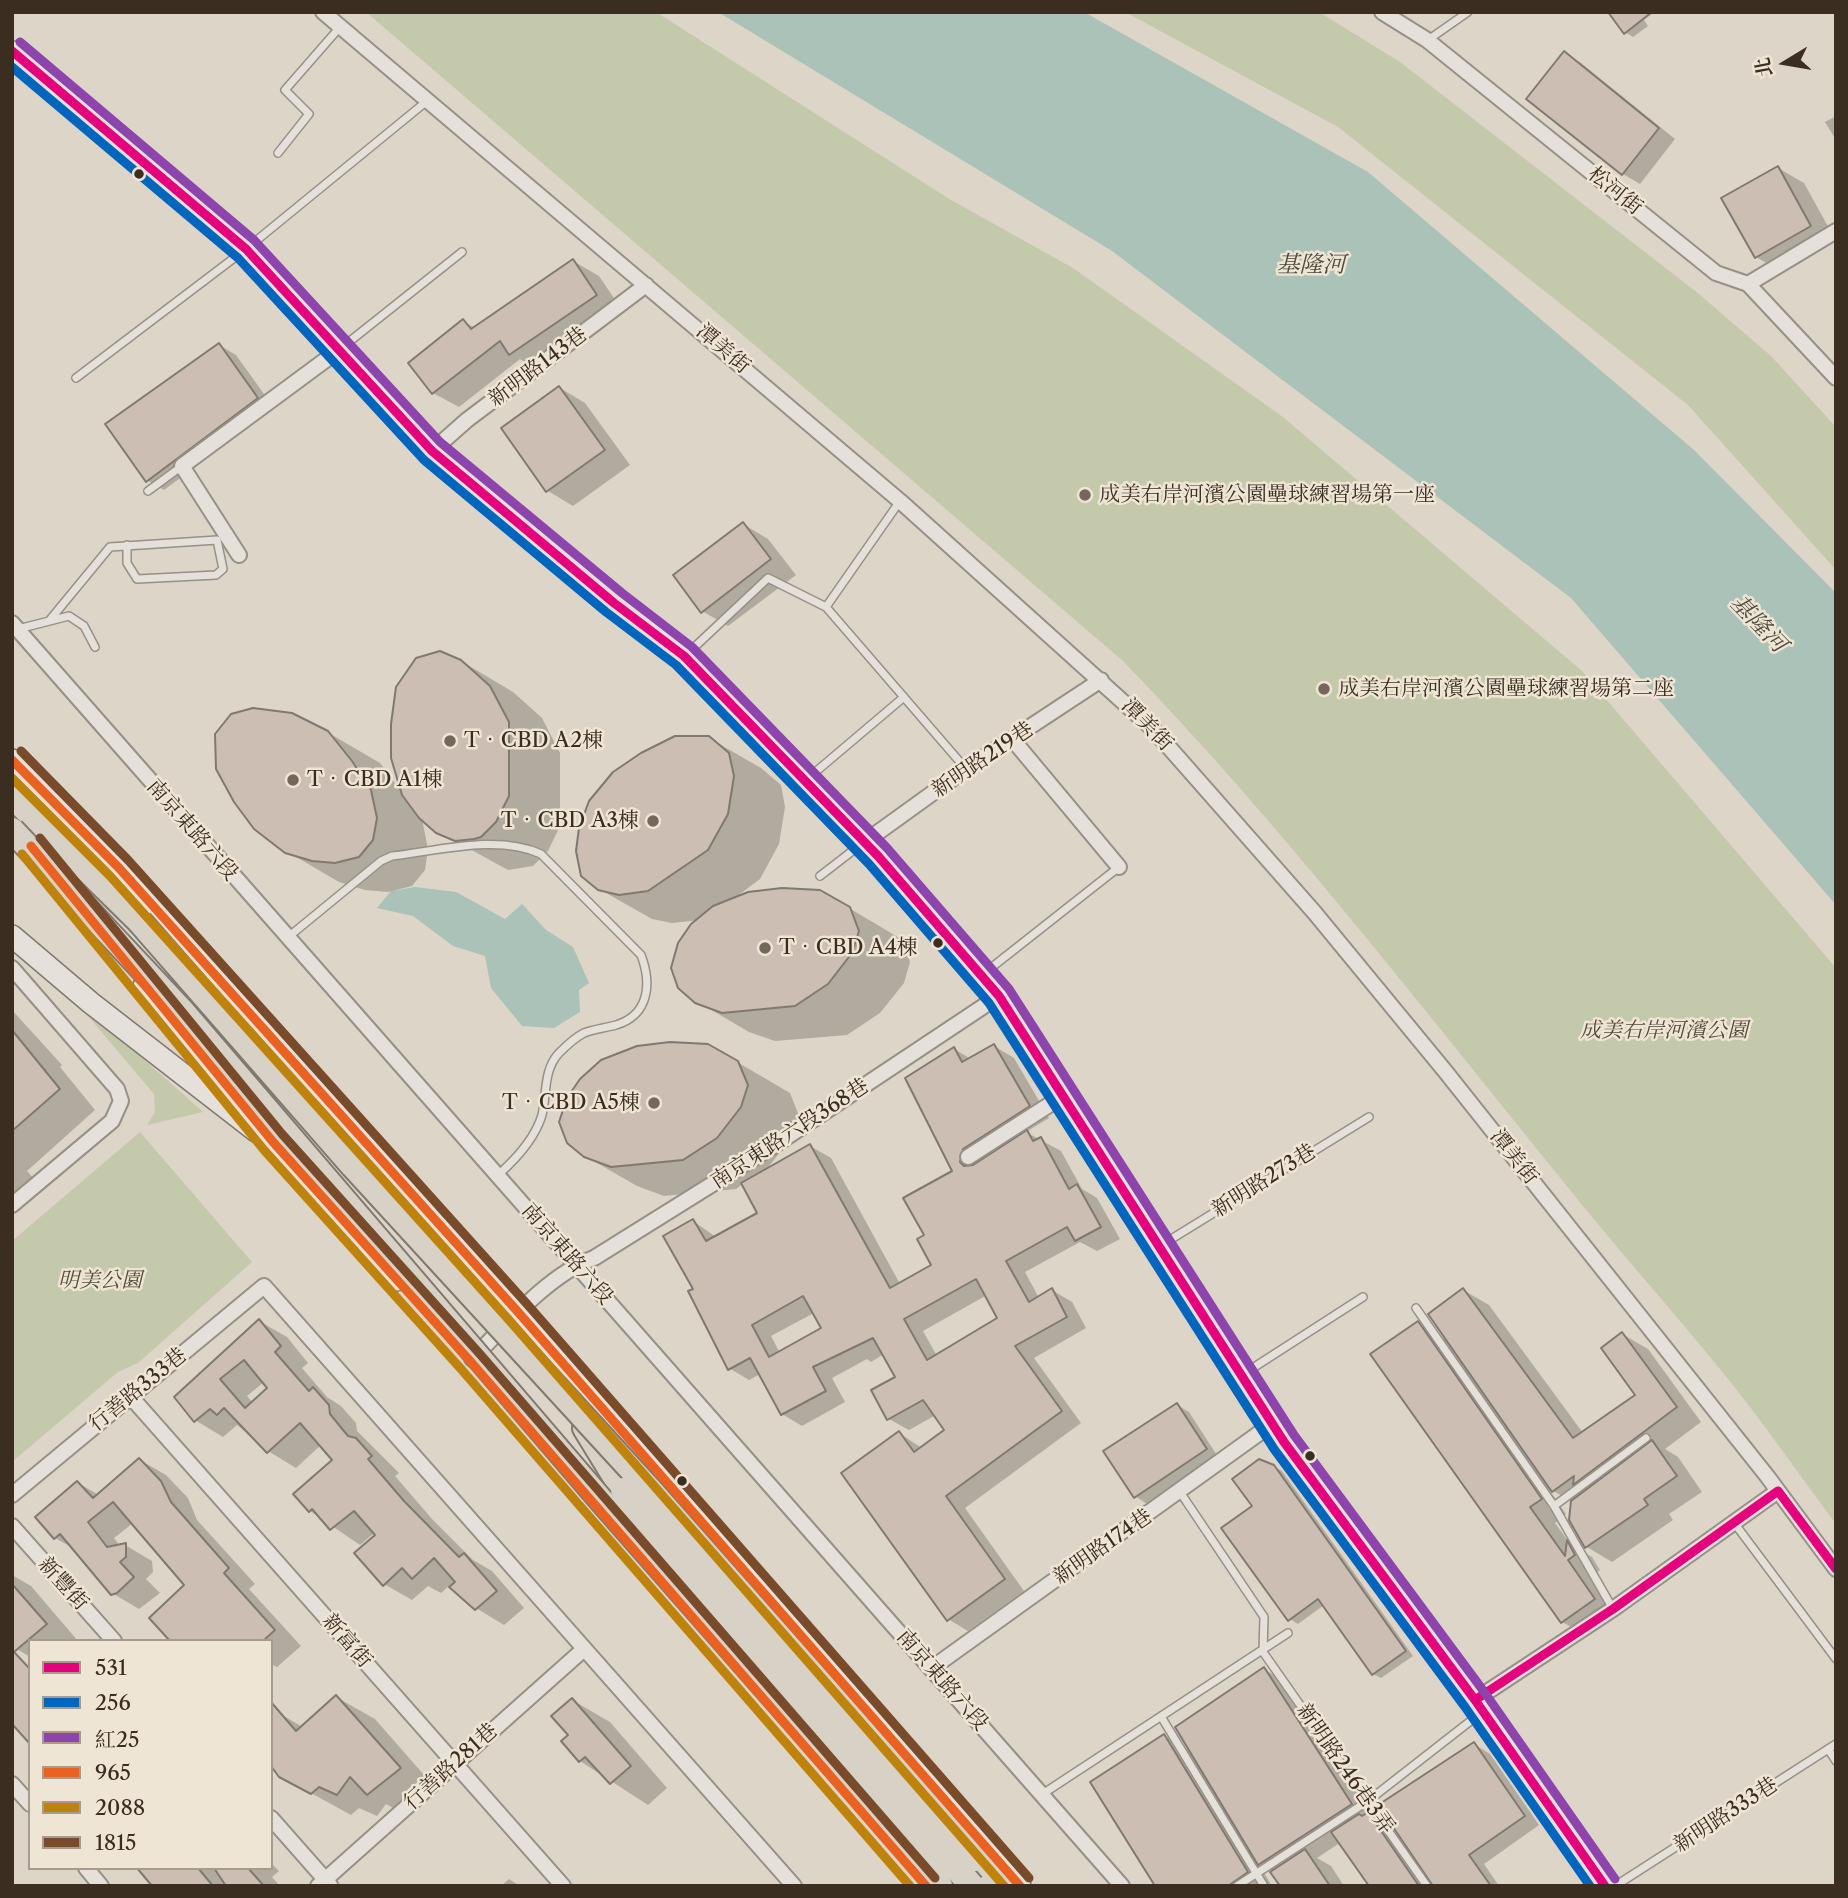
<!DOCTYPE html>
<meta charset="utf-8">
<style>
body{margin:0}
#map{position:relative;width:1848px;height:1898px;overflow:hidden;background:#ddd5c7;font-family:"Libre Caslon Text","Noto Serif TC",serif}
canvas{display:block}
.frame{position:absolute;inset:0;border:14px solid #3c2d21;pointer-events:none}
.legend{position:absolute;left:28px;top:1639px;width:245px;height:231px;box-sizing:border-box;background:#eee5d5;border:2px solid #a79b8d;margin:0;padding:9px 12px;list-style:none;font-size:21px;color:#3c2d21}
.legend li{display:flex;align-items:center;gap:14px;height:35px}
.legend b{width:35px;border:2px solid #a79b8d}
.north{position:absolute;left:1750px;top:28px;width:70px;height:70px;-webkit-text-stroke:5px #eee5d5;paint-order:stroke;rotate:259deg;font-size:19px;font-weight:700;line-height:28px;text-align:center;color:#3c2d21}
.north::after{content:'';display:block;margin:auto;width:24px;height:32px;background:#3c2d21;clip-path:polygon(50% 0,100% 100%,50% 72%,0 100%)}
</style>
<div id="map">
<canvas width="1848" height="1898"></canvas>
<div class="frame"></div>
<ul class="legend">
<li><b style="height:9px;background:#e5007d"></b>531</li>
<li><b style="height:9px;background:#0065bd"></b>256</li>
<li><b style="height:9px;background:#8e44ad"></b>紅25</li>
<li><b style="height:9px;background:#e96222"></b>965</li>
<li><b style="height:9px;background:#bf820a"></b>2088</li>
<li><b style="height:9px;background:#7a4b2a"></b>1815</li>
</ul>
<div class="north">北</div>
</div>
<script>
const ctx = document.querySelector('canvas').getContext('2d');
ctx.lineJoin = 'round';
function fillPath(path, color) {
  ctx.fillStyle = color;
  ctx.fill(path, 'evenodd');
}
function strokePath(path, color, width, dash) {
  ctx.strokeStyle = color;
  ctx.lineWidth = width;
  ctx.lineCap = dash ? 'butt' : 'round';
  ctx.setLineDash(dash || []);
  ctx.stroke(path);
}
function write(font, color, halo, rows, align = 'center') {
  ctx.font = font + ' "Libre Caslon Text","Noto Serif TC",serif';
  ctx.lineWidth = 5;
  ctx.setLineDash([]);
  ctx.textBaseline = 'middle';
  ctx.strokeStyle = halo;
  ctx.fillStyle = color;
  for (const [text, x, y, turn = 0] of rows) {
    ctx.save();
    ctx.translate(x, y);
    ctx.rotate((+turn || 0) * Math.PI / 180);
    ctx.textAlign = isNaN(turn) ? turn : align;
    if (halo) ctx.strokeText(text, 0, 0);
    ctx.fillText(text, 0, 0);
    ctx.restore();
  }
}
fillPath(new Path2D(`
 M366,12H656L951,200L1073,268L1283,417L1582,671L1836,968V1524C1800,1476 1766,1426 1728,1379C1674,1312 1616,1248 1562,1180C1419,1004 1281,824 1123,661Z
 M1125,12H1319L1400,62L1699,294L1771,356L1836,427V570L1688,405L1338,127Z
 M87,1015L131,1048L203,1112L147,1125L155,1112L154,1094Z
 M140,1132L252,1262L138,1363L118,1372L12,1462V1241Z`), '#c5c9ab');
fillPath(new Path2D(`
 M718,12H1084L1368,172L1694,450L1836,593V905L1571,598L1112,251Z
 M415,887L456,892L505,919L522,904L546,930L573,947L589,983L579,990L580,1012L554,1028L522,1026L491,988L485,956L453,946L413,916L377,908L391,891Z`), '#abc2b8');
fillPath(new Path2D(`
 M1610,12H1654L1644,20L1648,26L1633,37L1625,32Z
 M1564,54L1581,63L1675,139L1640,184L1623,174L1529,98Z
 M1836,116V140L1825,122Z
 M1778,168L1804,183L1836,241L1782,272L1756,257Z
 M573,261L599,276L622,310L536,369L520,359L459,407L433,393L463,321L475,328Z
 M219,345L236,355L274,408L164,490L147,480Z
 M560,388L585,403L630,465L573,506L548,491Z
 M743,524L768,539L796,575L728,626L702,611Z
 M461,661L513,692L542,718L560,753V826L548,851L533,866L508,870L437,831L422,819L428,849L425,870L412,886L388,892L365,890L339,882L286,851L327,732L380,763L404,795Z
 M709,738L761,768L781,785L785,807L779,844L760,879L732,900L849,908L901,939L910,962L904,983L880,1013L847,1035L775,1041L749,1032L696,1001L700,920L672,923L652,919L599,889Z
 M12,1010L62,1065L60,1067L95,1110L27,1171L34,1179L12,1197Z
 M994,1046L1014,1058L1049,1118L1026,1132L1061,1151L1082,1189L1097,1198L1120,1239L1097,1251L1080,1242L1025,1272L1039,1298L1052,1290L1072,1302L1086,1328L1034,1358L1081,1423L965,1508L1024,1591L968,1631L948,1619L899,1433L922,1448L946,1431L936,1415L909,1430L889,1419L897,1377L884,1354L871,1362L867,1359L832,1378L845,1402L802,1426L782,1414L760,1374L749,1380L729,1368L695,1289L693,1221L716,1237L760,1214L743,1184L736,1189L664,1196L637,1186L585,1156L737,1062L790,1093L799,1116L792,1137L766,1170L810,1146L831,1158L900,1284L933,1265L926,1236L955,1172L954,1049L971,1059ZM987,1295L1000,1319L937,1356L923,1331ZM814,1313L823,1329L780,1353L771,1336Z
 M1463,1290L1489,1305L1583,1433L1638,1395L1622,1334L1648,1349L1701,1422L1665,1449L1678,1457L1702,1492L1669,1514L1673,1520L1612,1562L1587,1547L1573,1502L1548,1488L1566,1514L1555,1523L1571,1545L1592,1557L1600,1570L1593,1575L1620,1614L1588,1636L1562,1622L1418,1323L1449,1341Z
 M259,1321L287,1337L308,1363L302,1368L327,1397L341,1406L356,1423L357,1431L399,1473L395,1476L432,1519L473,1560L492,1571L524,1608L504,1625L476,1608L450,1585L441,1593L428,1586L412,1600L384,1584L379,1529L360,1545L310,1511L334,1460L321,1445L296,1468L268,1451L237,1425L223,1437L195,1420L176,1398ZM264,1382L270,1388L253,1403L247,1396Z
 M1177,1405L1189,1412L1218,1457L1147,1504L1135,1496Z
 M140,1460L166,1475L188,1498L197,1520L255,1584L249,1589L301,1646L277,1667L271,1664V1641H172L187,1585L133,1523L114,1538L120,1546L125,1545L152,1561L153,1572L146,1579L160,1593L139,1609L112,1593L75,1549L55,1538L38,1517L78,1483L99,1495Z
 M1273,1466L1282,1471L1413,1656L1381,1678L1373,1674L1324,1605L1298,1624L1290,1619L1254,1507Z
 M12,1575L31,1586L78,1641H30V1657L17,1649L12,1644Z
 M1265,1670L1290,1684L1378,1820L1427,1886H1371L1341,1842L1317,1858L1331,1866L1344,1886H1282L1271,1870L1258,1863L1272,1886H1157L1165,1736L1192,1752Z
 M336,1697L375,1719L438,1791L407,1816L386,1804L377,1816L359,1808L351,1815L280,1776L271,1709L303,1727Z
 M572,1700L610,1722L667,1788L648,1805L580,1761L570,1735Z
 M1474,1744L1490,1754L1539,1825L1484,1864L1499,1886H1433Z
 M271,1863L279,1871L272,1877L280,1886H155L159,1868H271Z
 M509,1879L520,1886H501Z`), '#0003');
const building = new Path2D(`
 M1608,12H1652L1624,34Z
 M1564,51L1659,128L1622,175L1526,99Z
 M1778,166L1811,226L1755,258L1721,198Z
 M573,259L597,295L509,355L500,341L432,394L408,363L463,319L471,329Z
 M219,343L258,398L146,482L105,424Z
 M559,386L605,450L546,492L501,428Z
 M743,522L771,559L701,613L673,575Z
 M440,651L461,660L490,686L509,722V796L496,822L481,837L474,839L455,841L436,833L419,818L402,795L391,758V724L396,687L416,658Z
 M253,708L292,713L328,731L352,761L371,790L377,818L373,840L359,857L335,863L312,861L285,853L254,829L234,802L216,769L215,734L231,714Z
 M675,736H709L729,753L734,776L728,814L708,850L648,891L619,895L598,890L581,876L576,851L579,828L589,801L613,772L641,753Z
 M782,888L820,890L850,907L859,931L852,953L828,984L795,1006L722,1013L695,1003L678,988L671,968L678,943L691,924L713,906L748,892Z
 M12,1030L60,1089L12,1131Z
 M670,1042L708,1044L738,1061L748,1085L741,1107L717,1138L683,1160L611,1167L584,1157L567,1143L559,1122L567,1098L580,1079L601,1060L637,1046Z
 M994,1044L1030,1106L963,1149L960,1162L964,1166L973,1165L1027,1130L1033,1141L1041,1137L1069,1189L1077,1184L1101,1227L1075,1241L1067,1227L1006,1261L1029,1302L1052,1288L1067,1317L1015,1346L1062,1411L946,1496L1005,1579L947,1621L841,1473L899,1431L914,1452L944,1430L923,1400L887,1420L871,1390L895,1377L873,1338L813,1367L826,1391L781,1415L750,1358L728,1370L688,1291L693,1289L663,1236L693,1219L706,1241L757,1213L741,1183L810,1144L890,1288L931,1265L917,1239L924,1235L903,1198L952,1171L905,1078L954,1047L962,1062ZM976,1279L997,1318L927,1360L904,1319ZM803,1296L821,1328L769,1357L752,1325Z
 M1463,1288L1573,1438L1635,1395L1601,1348L1622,1332L1677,1407L1573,1485L1574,1476L1552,1492L1428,1314Z
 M259,1319L281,1346L275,1352L309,1391L313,1387L329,1405L330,1414L348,1436L356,1438L372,1456L368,1459L404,1501L459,1557L464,1553L497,1591L475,1610L449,1587L455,1582L434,1558L412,1579L402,1568L383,1586L354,1553L375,1535L354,1511L330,1530L312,1509L309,1512L293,1494L332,1460L300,1423L267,1453L224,1408L217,1415L210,1409L194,1422L174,1397ZM244,1360L267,1388L245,1408L220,1379Z
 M1418,1321L1542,1499L1530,1507L1565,1556L1567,1540L1575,1555L1568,1560L1595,1599L1561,1623L1370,1354Z
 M1177,1403L1207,1449L1134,1498L1103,1451Z
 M1652,1440L1677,1476L1644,1499L1648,1505L1585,1548L1569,1520L1571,1501Z
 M139,1458L161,1481L171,1502L229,1568L224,1573L275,1630L263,1641H170L149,1618L184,1585L113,1502L88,1522L107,1547L126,1543V1557L120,1562L134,1577L117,1593L111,1595L60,1534L54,1539L35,1517L77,1481L93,1498Z
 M1259,1459L1274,1465L1406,1651L1372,1675L1318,1599L1288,1621L1221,1528L1252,1506L1232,1479Z
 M12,1584L47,1624L14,1652L30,1669V1744L12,1724Z
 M1264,1667L1352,1804L1258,1865L1175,1727Z
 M336,1695L401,1768L367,1795L350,1777L337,1795L319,1787L311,1794L279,1777L271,1766V1702L296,1731Z
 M572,1698L631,1766L610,1784L585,1757L579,1762L561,1741L568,1735L551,1716Z
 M1164,1734L1248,1872L1228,1886H1155L1090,1782Z
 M1474,1742L1525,1816L1469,1855L1491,1886H1433L1378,1805Z
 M1368,1812L1419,1886H1369L1331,1832L1359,1814L1362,1816Z
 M1305,1849L1330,1886H1280L1270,1872Z
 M137,1868H198L213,1886H152Z
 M214,1868H248L264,1886H226Z`);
fillPath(building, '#ccbeb3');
strokePath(building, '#807971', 2);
const service = new Path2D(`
 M1428,40L1468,12
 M278,153L309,114L285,90L340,27
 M340,349L462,252
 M76,378L246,249L427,101
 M148,491L182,466
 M826,607L900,501
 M49,621L110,547L217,540L223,569L216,575L137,579L127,563V545
 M18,629L69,616L84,626L95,647
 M685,656L768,578L826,607L966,769
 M806,780L904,697
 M820,876L864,842
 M287,938L381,861L392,856C438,851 497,834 541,854L641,955C652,984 649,1015 616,1025C605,1028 594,1029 584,1033C576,1037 566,1046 559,1053C543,1070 547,1095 542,1115C535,1139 516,1159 498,1175
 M982,975L1119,867
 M1160,1246L1369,1117
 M1416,1308L1554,1506L1613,1609
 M1242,1375L1363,1297
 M1180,1492L1264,1617L1263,1652
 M1554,1506L1646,1438
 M1735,1524L1836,1659
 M1263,1652L1427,1886
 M1162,1718L1264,1886
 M1828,1749L1836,1761
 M1041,1795L1288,1633
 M1237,1886L1368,1801L1482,1712
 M1615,1886L1836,1744`);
const minor = new Path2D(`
 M323,12L900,501L1152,728L1314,912L1445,1071L1767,1476L1836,1569
 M1382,12L1427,40L1716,273L1748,284L1836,378
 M1748,284L1836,231
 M432,451L467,420L646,285
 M239,555L182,466L339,350
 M12,623L1122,1886
 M1013,740L1119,867
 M866,841L966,769L1101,680
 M12,968L117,1089L121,1101L112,1121L12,1205
 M968,1157L1063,1096
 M472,1359C506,1325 549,1274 594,1258L775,1145L999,996
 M131,1397L563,1886
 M12,1495L264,1286L794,1886
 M12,1526L114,1641
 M932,1668L1272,1424
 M1475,1700L1613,1609L1778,1491
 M12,1784L30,1804
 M271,1818L330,1885
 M86,1868L101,1886
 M318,1886L584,1649`);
const tertiary = new Path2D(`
 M12,51L246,249L432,451L614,603L684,656L878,856L999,996L1284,1442L1475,1700L1605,1886`);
const secondary = new Path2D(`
 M12,760L119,868L518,1312L1020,1886
 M12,936L91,1003L256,1131
 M144,986L255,1117L273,1142L397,1280`);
const trunk = new Path2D(`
 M12,796L140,922
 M585,1428L623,1490
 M976,1859L1000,1886`);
strokePath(service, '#969087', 10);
strokePath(minor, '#969087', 18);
strokePath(tertiary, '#969087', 23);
strokePath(secondary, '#807971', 24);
strokePath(trunk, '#807971', 28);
strokePath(service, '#e5e1da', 7);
strokePath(minor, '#e5e1da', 14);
strokePath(tertiary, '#e5e1da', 19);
strokePath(secondary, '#e5e1da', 21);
strokePath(trunk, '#d8d1c5', 24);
const trunkBridge = new Path2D(`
 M12,830L183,1012L601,1500L940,1886
 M140,922L353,1166L652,1492L976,1859
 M623,1490L972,1886`);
strokePath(trunkBridge, '#807971', 28, []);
strokePath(trunkBridge, '#d8d1c5', 24);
strokePath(new Path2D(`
 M12,51L246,249L432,451L614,603L684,656L878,856L999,996L1284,1442L1475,1700L1605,1886
 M1475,1700L1613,1609L1778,1491L1836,1569`), '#e5007d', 9);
strokePath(new Path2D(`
 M12,67L238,258L424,460L606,612L676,665L869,864L989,1003L1274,1449L1465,1707L1590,1886`), '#0065bd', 9);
strokePath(new Path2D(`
 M20,42L254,240L440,442L622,593L692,647L887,848L1009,989L1294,1435L1485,1693L1615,1879`), '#8e44ad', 9);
strokePath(new Path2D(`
 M12,760L119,868L518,1312L1020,1886
 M31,846L273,1142L470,1361L926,1886`), '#e96222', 9);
strokePath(new Path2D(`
 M12,778L110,876L509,1320L1004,1886
 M22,854L264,1150L461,1369L910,1886`), '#bf820a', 9);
strokePath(new Path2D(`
 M21,751L128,860L527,1304L1029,1878
 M40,838L282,1134L479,1353L935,1878`), '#7a4b2a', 9);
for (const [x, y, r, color] of [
 [139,174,6,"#3c2d21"],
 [1085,495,7,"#74685b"],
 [1324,689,7,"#74685b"],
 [450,741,7,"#74685b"],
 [293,780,7,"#74685b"],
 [653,821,7,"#74685b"],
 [938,943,6,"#3c2d21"],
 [765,948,7,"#74685b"],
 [654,1103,7,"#74685b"],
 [1310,1456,6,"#3c2d21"],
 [682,1481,6,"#3c2d21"]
]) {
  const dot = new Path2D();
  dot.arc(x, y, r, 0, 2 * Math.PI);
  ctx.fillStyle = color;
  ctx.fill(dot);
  strokePath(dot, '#eee5d5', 2.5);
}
write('21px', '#3c2d21', '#eee5d5', [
 ["松河街",1615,191,39],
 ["潭美街",723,349,41],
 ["新明路143巷",538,367,-37],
 ["潭美街",1147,725,46],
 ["新明路219巷",983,760,-34],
 ["南京東路六段",192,830,49],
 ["南京東路六段368巷",790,1134,-33],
 ["潭美街",1514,1157,52],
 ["新明路273巷",1264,1181,-32],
 ["南京東路六段",567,1254,49],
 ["行善路333巷",138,1390,-39],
 ["新明路174巷",1103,1547,-35],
 ["新豐街",63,1584,48],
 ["新富街",347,1641,49],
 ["南京東路六段",942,1680,49],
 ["行善路281巷",451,1767,-42],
 ["新明路246巷3弄",1345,1769,55],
 ["新明路333巷",1726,1815,-33]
]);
write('21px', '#3c2d21', '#eee5d5', [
 ["成美右岸河濱公園壘球練習場第一座",1099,495],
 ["成美右岸河濱公園壘球練習場第二座",1338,689],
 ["T．CBD A2棟",464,741],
 ["T．CBD A1棟",307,780],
 ["T．CBD A3棟",639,821,"right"],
 ["T．CBD A4棟",779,948],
 ["T．CBD A5棟",640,1103,"right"]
], 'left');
write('italic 21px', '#544a38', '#eee5d5', [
 ["成美右岸河濱公園",1664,1031],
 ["明美公園",100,1281]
]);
write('italic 23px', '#4e493e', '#eee5d5', [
 ["基隆河",1311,265],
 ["基隆河",1758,624,46]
]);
</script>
